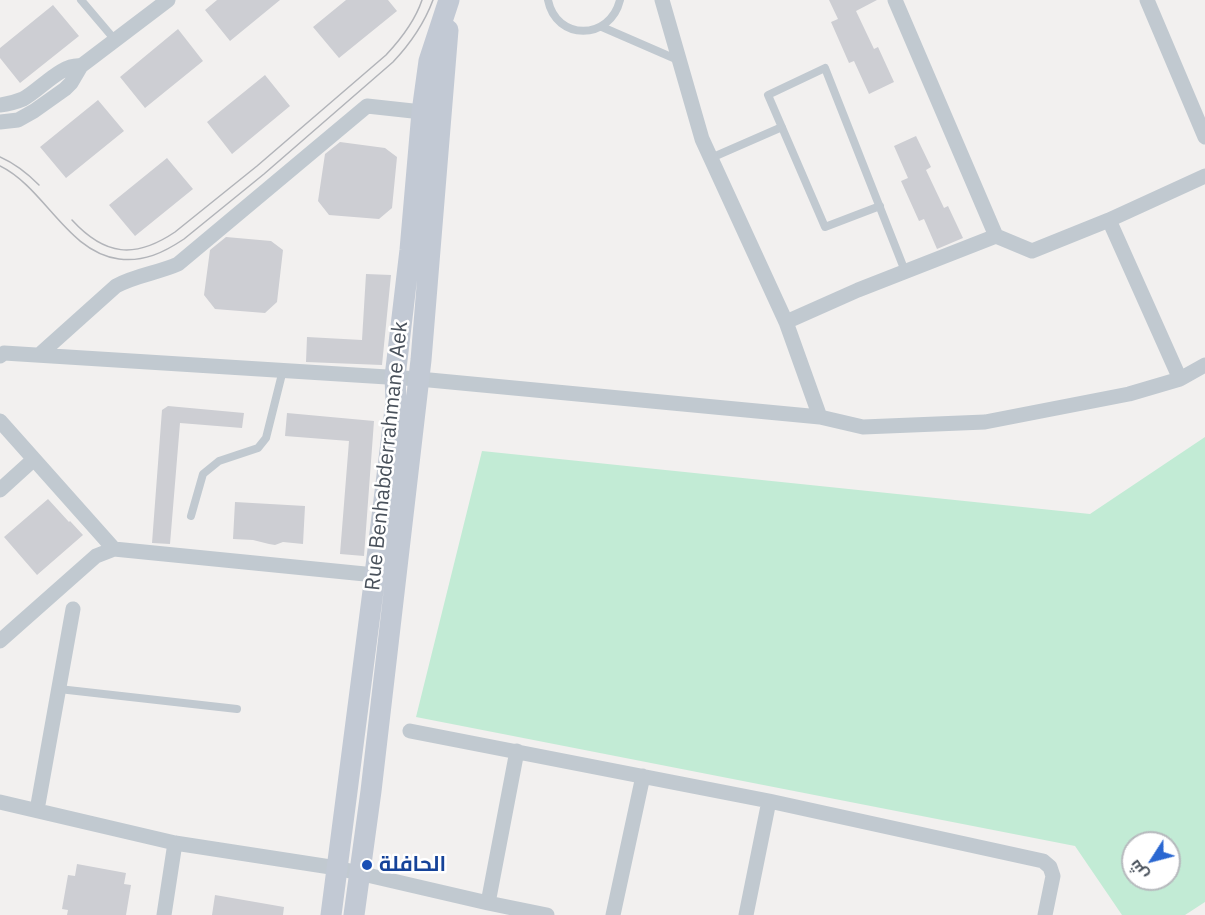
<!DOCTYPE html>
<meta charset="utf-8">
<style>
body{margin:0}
#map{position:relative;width:1205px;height:915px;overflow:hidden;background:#f2f0ef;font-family:"IBM Plex Sans",Cairo,sans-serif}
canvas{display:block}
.north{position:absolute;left:1121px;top:831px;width:60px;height:60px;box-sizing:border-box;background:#fff;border:2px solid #b6b9bd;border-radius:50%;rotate:234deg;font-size:16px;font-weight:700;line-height:24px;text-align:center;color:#49515b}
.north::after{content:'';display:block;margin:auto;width:21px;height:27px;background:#2a67d1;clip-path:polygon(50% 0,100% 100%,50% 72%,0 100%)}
</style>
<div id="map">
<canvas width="1205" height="915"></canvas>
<div class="north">ش</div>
</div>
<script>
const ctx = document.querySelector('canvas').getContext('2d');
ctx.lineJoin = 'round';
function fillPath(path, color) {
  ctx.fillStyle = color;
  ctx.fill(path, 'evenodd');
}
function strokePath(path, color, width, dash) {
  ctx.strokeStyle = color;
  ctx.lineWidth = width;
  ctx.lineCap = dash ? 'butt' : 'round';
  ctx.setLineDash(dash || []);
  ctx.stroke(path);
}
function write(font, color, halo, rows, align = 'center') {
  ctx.font = font + ' "IBM Plex Sans",Cairo,sans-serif';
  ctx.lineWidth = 5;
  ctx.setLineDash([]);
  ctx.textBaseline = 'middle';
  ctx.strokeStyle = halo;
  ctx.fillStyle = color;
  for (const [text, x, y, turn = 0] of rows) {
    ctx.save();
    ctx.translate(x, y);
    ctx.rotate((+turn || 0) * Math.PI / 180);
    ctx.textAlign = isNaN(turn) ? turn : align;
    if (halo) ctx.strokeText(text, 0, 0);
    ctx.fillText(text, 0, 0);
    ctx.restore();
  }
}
fillPath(new Path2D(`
 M1205,437V902L1185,915H1122L1075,846L416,717L482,451L1090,514ZM1133,843H1169V879H1133Z`), '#c2ebd5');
fillPath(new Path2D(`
 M217,0H280L230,41L205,10Z
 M346,0H388L397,11L339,58L313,27Z
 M829,0H877L856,11L874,49L878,47L894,82L869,94L854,61L849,63L831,22L838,19Z
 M53,5L79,36L20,83L0,58V48Z
 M178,29L203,61L145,108L120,77Z
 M265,75L290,106L232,154L207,122Z
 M98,100L124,131L66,178L40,147Z
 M916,136L931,167L926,170L944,208L948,206L963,238L937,249L924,219L919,221L901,181L908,178L894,146Z
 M340,142L385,148L397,157L392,208L379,219L329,215L318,201L325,154Z
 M167,158L193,189L135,236L109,205Z
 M226,237L271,241L283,250L277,302L265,313L215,309L204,295L210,250Z
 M366,274L391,275L382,365L306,362L307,337L362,340Z
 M168,406L244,413L242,428L180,423L170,544L152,543L162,410Z
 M287,413L374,421L364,556L340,554L349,441L285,436Z
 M48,499L69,522L70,521L83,535L37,575L4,537Z
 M235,502L305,506L303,544L283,542L275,545L269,544L253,540L233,539Z
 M77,864L126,873L124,884L131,885L126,915H67L68,910L62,909L68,875L75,876Z
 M215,895L284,907L283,915H212Z`), '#cdced3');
strokePath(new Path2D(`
 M81,0L115,40
 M548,0C556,41 610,41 620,0
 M602,27L678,60
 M711,158L782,127
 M880,206L825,227L768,95L825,68L905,271
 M191,516L203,474L219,461L258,448L266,438L283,370
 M59,689L237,709`), '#c1c9d0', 8);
strokePath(new Path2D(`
 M662,0L702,139L786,322L820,417
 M895,0L996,236L1032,251L1109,220L1205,176
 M1147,0L1205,137
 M0,105C8,104 16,102 23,99C40,90 62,63 81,66
 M0,122L18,120L34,111L65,89L71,83L81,66L168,0
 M1109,220L1180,379
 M786,322L858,290L996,236
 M39,355L116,286C136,275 158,273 178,264L367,106L422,112
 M0,356L4,353L419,379L820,417L863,427L985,422L1129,394L1180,379L1205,365
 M0,421L114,549L375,575
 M0,490L33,460
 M0,641L96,556L114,549
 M410,731L769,801L1043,861L1050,867L1053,876L1045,915
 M0,802L175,843L337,868L488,903L547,915
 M37,810L73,609
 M488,903L517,751
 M164,915L175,843
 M613,915L643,776
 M746,915L769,801`), '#c1c9d0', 15);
strokePath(new Path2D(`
 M331,915L373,591L396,401L395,377L410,250L422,112L429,61L449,0
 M354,915L371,791L421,360L448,30`), '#c2c9d4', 21);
strokePath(new Path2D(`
 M0,157C16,164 27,173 39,185
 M0,166C45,188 67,252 119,259C144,262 163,253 184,239L264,174L393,62C411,43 424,24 433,0
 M72,220C105,256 135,259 175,232L257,166L386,55C401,39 415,21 422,0`), '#b2b4b9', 1.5);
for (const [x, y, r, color] of [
 [367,865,6,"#1a4fb4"]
]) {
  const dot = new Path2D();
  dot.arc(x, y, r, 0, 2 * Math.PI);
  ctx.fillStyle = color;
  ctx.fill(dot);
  strokePath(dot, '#fff', 2);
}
write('21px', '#49515b', '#fff', [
 ["Rue Benhabderrahmane Aek",387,456,-84]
]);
write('bold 21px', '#164399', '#fff', [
 ["الحافلة",379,865]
], 'left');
</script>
